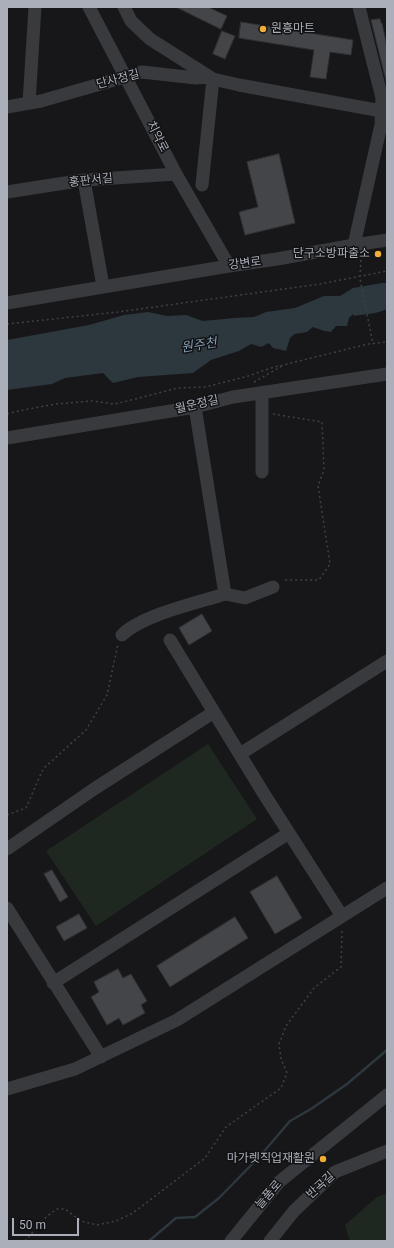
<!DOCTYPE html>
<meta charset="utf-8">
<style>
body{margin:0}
#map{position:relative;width:394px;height:1248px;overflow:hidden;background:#171719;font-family:Roboto,sans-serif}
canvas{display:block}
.frame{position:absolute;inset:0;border:8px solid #aaafb9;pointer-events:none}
.scale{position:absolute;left:12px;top:1218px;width:67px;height:18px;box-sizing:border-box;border:2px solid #aaafb9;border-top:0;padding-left:5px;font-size:12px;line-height:14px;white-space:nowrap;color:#aaafb9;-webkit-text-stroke:3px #121214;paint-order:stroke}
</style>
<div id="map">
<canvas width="394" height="1248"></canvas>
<div class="frame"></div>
<div class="scale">50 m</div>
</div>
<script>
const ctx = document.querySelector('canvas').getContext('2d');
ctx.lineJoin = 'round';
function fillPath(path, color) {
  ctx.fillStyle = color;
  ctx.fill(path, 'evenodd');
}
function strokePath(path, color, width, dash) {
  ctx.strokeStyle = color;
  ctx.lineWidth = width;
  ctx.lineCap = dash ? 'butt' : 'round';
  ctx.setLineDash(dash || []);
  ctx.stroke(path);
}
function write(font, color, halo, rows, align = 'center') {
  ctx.font = font + ' Roboto,"Noto Sans KR",sans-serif';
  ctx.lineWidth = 3;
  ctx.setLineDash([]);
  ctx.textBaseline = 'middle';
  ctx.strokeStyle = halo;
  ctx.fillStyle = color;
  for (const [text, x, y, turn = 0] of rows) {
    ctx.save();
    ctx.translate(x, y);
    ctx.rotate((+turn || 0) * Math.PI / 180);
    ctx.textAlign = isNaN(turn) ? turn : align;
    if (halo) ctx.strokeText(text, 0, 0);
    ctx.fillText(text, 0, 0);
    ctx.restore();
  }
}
fillPath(new Path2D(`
 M208,744L257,819L96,926L46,851Z
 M387,1193V1241H350L345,1225L377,1197Z`), '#1f2820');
fillPath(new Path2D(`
 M382,283H387V309C376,314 366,314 354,316L353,314L349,318L347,326H336L331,332L324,331L313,327L307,332L295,334L290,338L286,351L273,348L269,343L261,347L251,344L239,351L211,360L193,373L138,377L113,383L103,373L65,378L52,384L7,390V340L89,325L124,315L148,312L167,316L186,315L203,321L234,318L254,317L266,312L295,308L324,296H340L353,288Z`), '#2d373e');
strokePath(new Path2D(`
 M149,1241L176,1218L195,1217L219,1198L261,1155L290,1121L311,1109L347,1084L387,1050`), '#2d373e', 2.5);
const building = new Path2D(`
 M176,7H208L227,16L221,29Z
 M380,19L381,23H382L387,47V85L371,20Z
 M241,22L353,40L351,55L330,52L326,79L310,77L314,50L239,38Z
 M222,31L235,36L225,59L213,54Z
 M279,154L295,223L245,235L239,212L258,207L247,162Z
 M202,614L212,631L189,645L179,628Z
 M52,870L68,897L60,902L44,874Z
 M277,876L302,918L275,934L250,892Z
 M79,914L87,928L64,941L56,927Z
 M235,917L248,938L170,987L157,966Z
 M118,969L123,978L131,974L147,1001L141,1005L145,1013L123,1025L119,1018L107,1025L91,997L99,992L94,982Z`);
fillPath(building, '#444549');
strokePath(building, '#313135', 1);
strokePath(new Path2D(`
 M361,255L360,279L373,344
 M7,324L118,312L320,284L387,271
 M254,382L282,366
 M7,414L23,410L56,404L92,401L115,404L178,388L206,387L248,376L271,368L368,344L387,342
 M273,414L322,422L324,470L318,486L330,564L319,580H284
 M7,815L26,808L43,769L86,730L107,695L118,644
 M25,1241L47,1216L57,1209H65L81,1221L97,1225L116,1221L133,1213L205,1158L226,1127L281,1088L287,1073L281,1059L279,1044L286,1026L314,988L341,967L342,930`), '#3e4145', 1.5, [2, 3]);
strokePath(new Path2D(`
 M89,7L176,174L229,266
 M124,7L131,21L150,39L213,79L239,85L387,112
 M29,103L35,7
 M7,107L41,101L142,72L196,78L209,77
 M84,180L103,286
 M202,185L213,79
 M7,192L84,180L176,174
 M354,245L381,125L382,98L359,7
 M7,303L229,266L277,259L354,245L387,240
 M262,393V472
 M7,438L195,407L233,397L387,374
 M225,594L245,598L273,587
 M122,635C142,615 197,603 225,594L195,407
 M170,640L264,794L342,916
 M240,754L387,661
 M7,849L94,789L214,712
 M7,908L101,1057
 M53,983L289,833
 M7,1089L75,1069L177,1020L387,888
 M231,1241L279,1182L387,1095
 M270,1241L294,1211L335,1172L387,1151`), '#383a3e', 13);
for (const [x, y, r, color] of [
 [263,29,4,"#f2ad37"],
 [378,254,4,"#f2ad37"],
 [323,1159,4,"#f2ad37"]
]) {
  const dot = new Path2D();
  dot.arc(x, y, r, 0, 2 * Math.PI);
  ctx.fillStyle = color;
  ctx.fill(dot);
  strokePath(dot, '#121214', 1.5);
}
write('12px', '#aaafb9', '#121214', [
 ["원흥마트",271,29,"left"],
 ["단구소방파출소",370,254],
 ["마가렛직업재활원",315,1159]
], 'right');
write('12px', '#aaafb9', '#121214', [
 ["단사정길",118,80,-15],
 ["치악로",157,137,63],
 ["홍판서길",91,181,-6],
 ["강변로",245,264,-7],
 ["월운정길",197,405,-13],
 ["반곡길",321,1186,-42],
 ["늘품로",269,1195,-49]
]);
write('italic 13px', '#819eb4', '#121214', [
 ["원주천",199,346,-9]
]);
</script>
